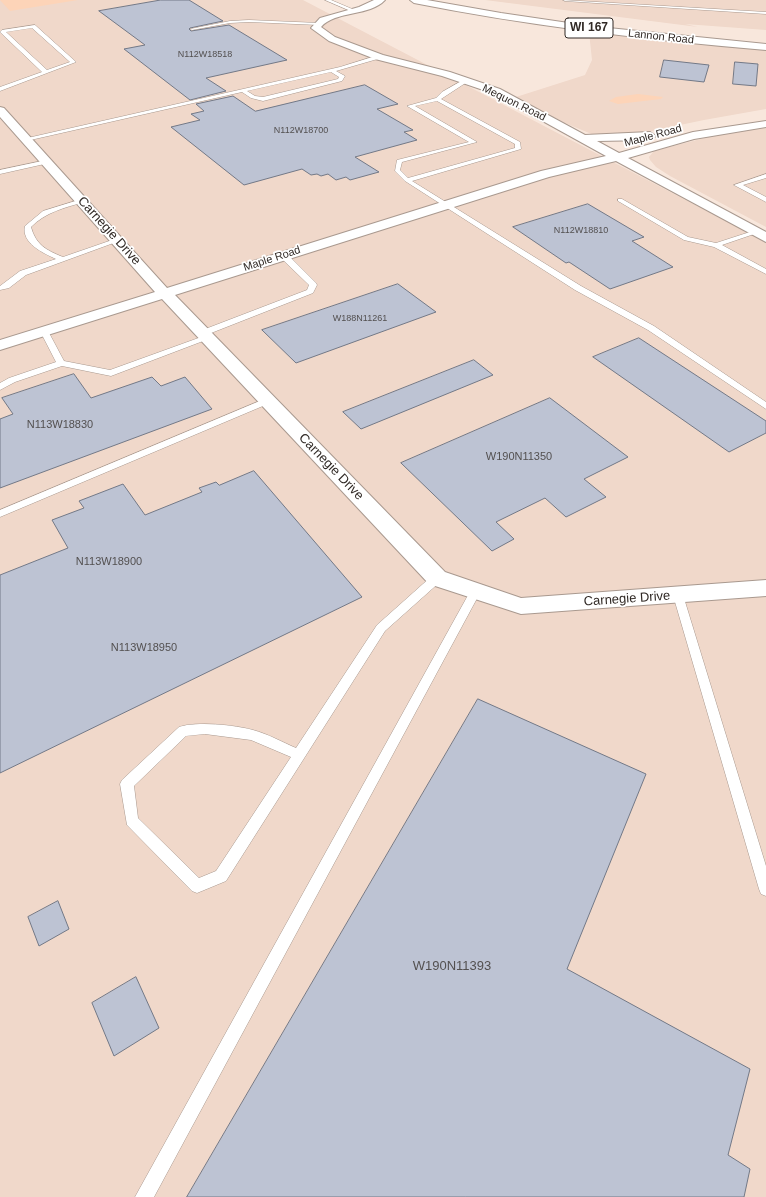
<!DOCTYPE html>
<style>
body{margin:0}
canvas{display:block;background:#f8e7dc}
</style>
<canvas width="766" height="1197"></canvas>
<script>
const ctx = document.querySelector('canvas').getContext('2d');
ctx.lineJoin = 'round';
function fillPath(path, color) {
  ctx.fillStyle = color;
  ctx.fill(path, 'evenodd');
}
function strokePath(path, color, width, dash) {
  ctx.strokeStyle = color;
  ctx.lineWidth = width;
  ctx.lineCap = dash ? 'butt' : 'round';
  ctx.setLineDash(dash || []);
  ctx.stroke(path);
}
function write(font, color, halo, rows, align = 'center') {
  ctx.font = font + ' Helvetica,sans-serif';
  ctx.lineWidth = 3.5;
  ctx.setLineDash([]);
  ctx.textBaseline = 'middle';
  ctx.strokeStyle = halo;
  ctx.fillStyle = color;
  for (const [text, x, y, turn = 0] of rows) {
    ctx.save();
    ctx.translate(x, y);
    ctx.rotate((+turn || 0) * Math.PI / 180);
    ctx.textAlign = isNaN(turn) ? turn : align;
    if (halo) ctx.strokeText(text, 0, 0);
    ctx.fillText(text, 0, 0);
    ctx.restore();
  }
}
fillPath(new Path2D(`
 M0,0H303L766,242V1197H0Z
 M485,0H766V30L685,24L698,27Z
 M589,32L766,49V109L704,120L637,134L594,135L565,123L516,97L585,75L592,60Z
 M766,127V227L670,176L656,167L650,160L649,157L654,151L724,133Z`), '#f0d8ca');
fillPath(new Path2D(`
 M0,0H78L10,11Z
 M638,94L663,97L661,99L618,104L609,101L616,97Z`), '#fdd4b8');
const building = new Path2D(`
 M161,0H189L223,21L190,28L189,29L191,31L229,25L287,60L206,78L226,91L190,100L124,49L145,45L99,11Z
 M664,60L709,65L704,82L660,77Z
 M735,62L758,64L756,86L733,84Z
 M365,85L398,104L377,109L413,130L404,132L417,140L355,157L379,172L350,180L346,177L336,180L328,174L321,176L317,174L311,175L302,169L244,185L171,127L200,120L191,114L204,111L196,104L233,96L255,111Z
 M588,204L644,237L632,241L673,267L610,289L569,262L566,263L513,227Z
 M398,284L436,312L296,363L262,330Z
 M639,338L766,421V433L729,452L593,357Z
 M474,360L493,375L361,429L343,412Z
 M74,374L91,398L152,377L161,386L185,377L212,409L0,488V419L13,414L2,398Z
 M550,398L628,457L584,479L606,497L566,517L545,498L496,522L514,539L492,551L401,463Z
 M254,471L362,597L0,773V575L68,548L52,520L84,508L79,501L123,484L145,515L202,492L199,488L216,482L219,485Z
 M478,699L646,774L567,969L750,1069L728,1155L750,1169L744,1197H187Z
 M58,901L69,929L39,946L28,917Z
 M136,977L159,1028L114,1056L92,1003Z`);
fillPath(building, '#bdc3d3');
strokePath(building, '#737987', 1);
const service = new Path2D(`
 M325,0H331L357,11L353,12Z
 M563,0L766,12V14L565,1Z
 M249,20L319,23L321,24L319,25L249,22L230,23L192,30L190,29L230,21Z
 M35,25L76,62L0,91V87L42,72L0,32L2,30ZM32,28L70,62L47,70L6,32Z
 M379,55L381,58L336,71L345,76L342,81L263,101L251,98L242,92L26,141L23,139L340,67ZM331,72L339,77L338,79L263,97L255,96L247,91Z
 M465,79L467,82L441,99L520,142L521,149L412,181L581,286L654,326L766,402V409L648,330L575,290L405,181L395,171L397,160L469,142L407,106L436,98L442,92ZM437,101L515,144V148L408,178L400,170L402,162L477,142L415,106Z
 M47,160L50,162L49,163L0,174V170Z
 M766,174V178L743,185L766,197V202L734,185Z
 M82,199L85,201L84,202C64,208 46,212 31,227C36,245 46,250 63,257L115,239H119V241L26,275L9,288L0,290V286L20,271L56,259C43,253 21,243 25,226L43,211Z
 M618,199H622L688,237L716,243L753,231H757V233L722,245L766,269V274L714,247L684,240L618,201Z
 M281,254H287L316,283L317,285L313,293L206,335H200V331L307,290L309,285L281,258Z
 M41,329H47L64,361L110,370L204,336H207L211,338L111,376L62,366L15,382L0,390V383L9,378L56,362L40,331Z
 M267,398L271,401L270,403L0,517V510Z
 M437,574L442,578L441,581L385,631L226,881L197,893L192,891L127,825L120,784L122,780L179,727C196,721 235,725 253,730C268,734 282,742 296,748L377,625L433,575ZM205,734L251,740L291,757L216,871L199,878L138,818L134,786L186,736Z
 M476,587L481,591L154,1197H135L472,588Z
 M678,591L683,595L766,866V896L761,894L759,889L673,595Z`);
const minor = new Path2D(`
 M374,0H385C369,17 336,10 321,27L335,37L383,55L450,72L500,89L585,135L650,132L656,136L650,140L597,141L619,153L693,132L766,121V127L694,139L628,158L766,232V242L616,161L549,177L175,295L445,572L521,598L766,580V596L521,614L429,584L162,299L0,350V340L155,292L0,117V107L4,108L167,288L541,171L606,156L492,93L442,76L375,59L329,41L311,28L320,18L359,7Z`);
const primary = new Path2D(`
 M410,0H427L501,13L589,26L766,44V50C648,40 530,26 414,3Z`);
strokePath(service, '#a9998f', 1);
strokePath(minor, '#a9998f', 2);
strokePath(primary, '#a9998f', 2);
fillPath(service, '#fff');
fillPath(minor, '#fff');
fillPath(primary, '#fff');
write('9px', '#535050', null, [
 ["N112W18518",205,55],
 ["N112W18700",301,131],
 ["N112W18810",581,231],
 ["W188N11261",360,319]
]);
write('11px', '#302925', '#fff', [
 ["Lannon Road",661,37,6],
 ["Mequon Road",514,103,26],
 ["Maple Road",653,136,-15],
 ["Maple Road",272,259,-18]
]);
write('11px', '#535050', null, [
 ["N113W18830",60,425],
 ["W190N11350",519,457],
 ["N113W18900",109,562],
 ["N113W18950",144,648]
]);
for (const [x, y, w] of [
 [589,28,48]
]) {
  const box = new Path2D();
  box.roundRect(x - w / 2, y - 10, w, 20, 3);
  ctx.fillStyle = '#fff';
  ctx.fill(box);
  strokePath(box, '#302925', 1);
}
write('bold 12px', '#302925', null, [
 ["WI 167",589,28]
]);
write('13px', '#302925', '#fff', [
 ["Carnegie Drive",109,231,48],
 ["Carnegie Drive",331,467,46],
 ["Carnegie Drive",627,599,-4]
]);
write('13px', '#535050', null, [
 ["W190N11393",452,966]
]);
</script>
